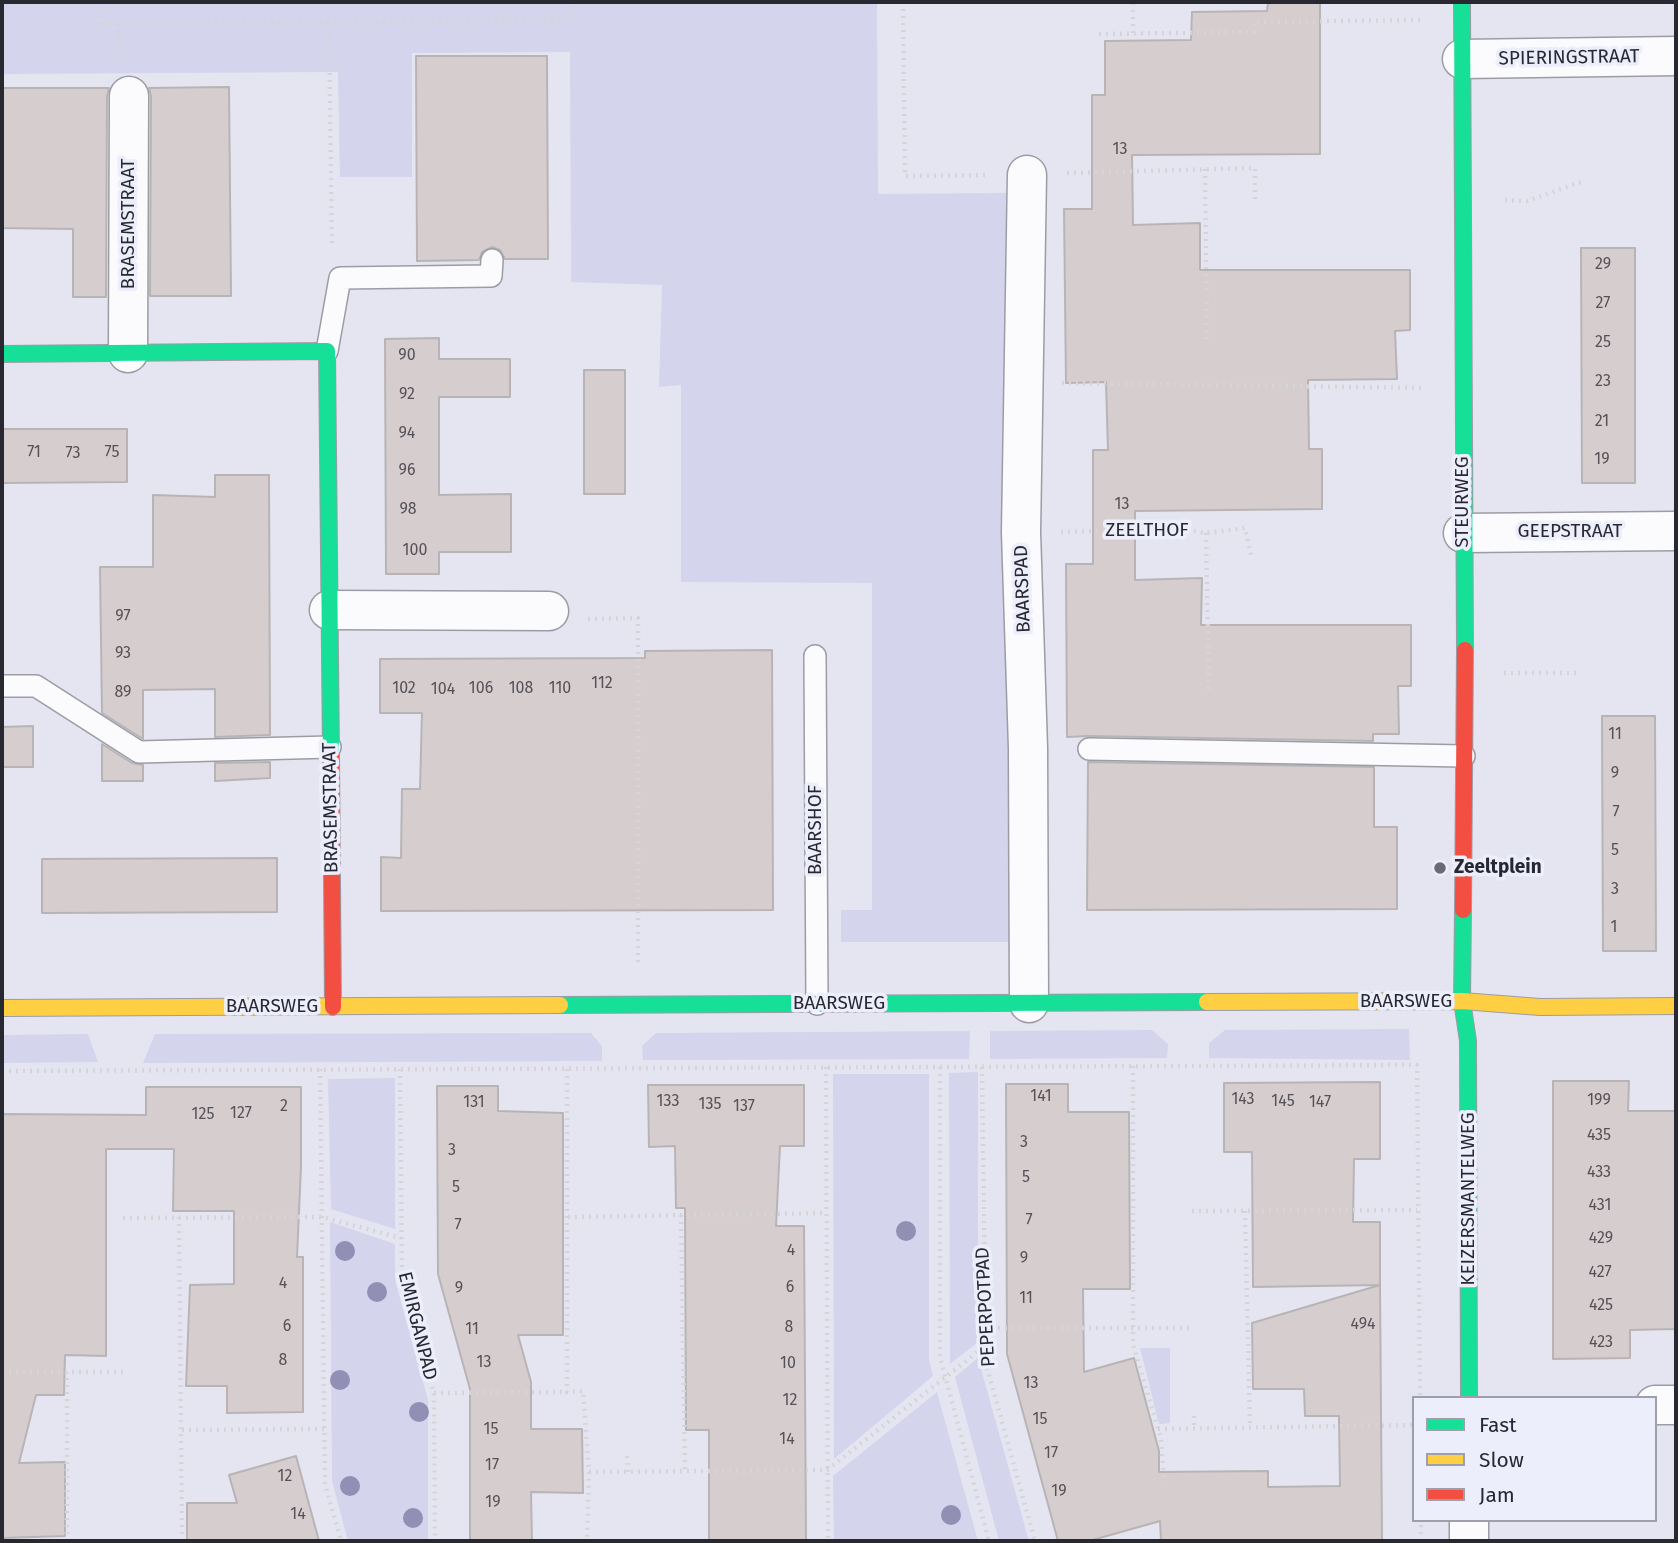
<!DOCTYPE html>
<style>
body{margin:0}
#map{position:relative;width:1678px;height:1543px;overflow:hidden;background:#e5e5f1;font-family:"Fira Sans",sans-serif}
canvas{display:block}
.frame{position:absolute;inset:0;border:4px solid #282831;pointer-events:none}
.legend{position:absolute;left:1412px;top:1396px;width:245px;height:126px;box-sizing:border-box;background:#edeefc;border:2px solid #9e9fab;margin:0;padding:9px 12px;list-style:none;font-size:21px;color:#282831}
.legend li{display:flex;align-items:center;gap:14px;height:35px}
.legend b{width:35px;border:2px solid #9e9fab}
</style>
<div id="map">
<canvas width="1678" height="1543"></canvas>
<div class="frame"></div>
<ul class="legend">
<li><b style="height:9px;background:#16e098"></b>Fast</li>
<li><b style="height:9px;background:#ffcf43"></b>Slow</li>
<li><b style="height:9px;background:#f24e42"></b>Jam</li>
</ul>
</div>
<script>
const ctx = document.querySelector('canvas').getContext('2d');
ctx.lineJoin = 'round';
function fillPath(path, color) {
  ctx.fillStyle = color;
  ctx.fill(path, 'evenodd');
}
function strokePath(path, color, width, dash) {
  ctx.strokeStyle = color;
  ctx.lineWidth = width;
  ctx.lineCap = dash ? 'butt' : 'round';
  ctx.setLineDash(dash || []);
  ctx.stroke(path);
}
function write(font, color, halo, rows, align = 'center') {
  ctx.font = font + ' "Fira Sans",sans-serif';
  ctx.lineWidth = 7;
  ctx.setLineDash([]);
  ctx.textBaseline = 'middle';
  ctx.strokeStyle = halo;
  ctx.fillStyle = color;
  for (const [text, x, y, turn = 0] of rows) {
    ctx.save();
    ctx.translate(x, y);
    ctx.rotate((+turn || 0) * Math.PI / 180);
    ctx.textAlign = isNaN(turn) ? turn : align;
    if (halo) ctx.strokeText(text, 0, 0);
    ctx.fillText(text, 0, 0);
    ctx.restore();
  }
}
fillPath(new Path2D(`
 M2,2H877L878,194L1006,193L1010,392L1012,942H841V910H872V583L681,582V385L659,387L662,285L571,282L570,52L412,53V177H340L338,72L2,74Z
 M1409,1029L1410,1060L1209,1058V1043L1225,1030Z
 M1152,1030L1168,1044L1167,1058L990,1059V1031Z
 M970,1031L969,1059L643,1060L642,1046L656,1033Z
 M591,1033L602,1046V1061L143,1063L155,1034Z
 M88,1034L98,1062L2,1063V1035Z
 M978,1072V1342L950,1364L949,1073Z
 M833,1074H929V1359L933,1376L834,1459Z
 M395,1078V1229L331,1209L328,1079Z
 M330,1222L395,1244V1280L428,1400V1541H348L332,1481Z
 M1140,1348H1170V1423L1159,1424Z
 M978,1358L1029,1541H999L955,1377Z
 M937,1392L978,1541H834L833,1476Z`), '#d4d4ec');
const building = new Path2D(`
 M1268,3H1320V154L1132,155L1133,225L1200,223V270H1410V330L1395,331L1397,379L1308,380L1309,449H1322V509L1135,511V580L1202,578L1201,625H1411V686H1398L1399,734H1373V741L1089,736L1067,737L1066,564H1093V450H1108L1106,382L1066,383L1064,209H1092V95H1105V41L1191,40L1192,12L1267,11Z
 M416,56H547L548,259H505L500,250L492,247L482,252L479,260L417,261Z
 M229,87L231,296H150L151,96L149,88Z
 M2,88H109L107,96L106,297H73V229L2,228Z
 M1581,248H1635V483H1582Z
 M439,338V359H510V397H439V495L511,494V552H439V574H386L385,339Z
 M584,370H625V494H584Z
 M2,429H127V482L2,483Z
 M215,475H269L270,735L215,737V689L143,690V739L102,713L100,567H153V495L215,497Z
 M772,650L773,910L381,911V857L401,858L402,789H420L422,713H380V659L645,658V651Z
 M1602,716H1655L1656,951H1603Z
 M33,726V767H2V727Z
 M102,744L132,763L143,765V781H102Z
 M270,762V778L215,781V763Z
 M1088,762L1374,767V827H1397V909L1087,910Z
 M277,858V912L42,913V859Z
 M1553,1081H1629L1628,1111H1676V1329L1630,1330V1358L1553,1359Z
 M1380,1082V1159H1354L1353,1222H1380V1285L1253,1287L1252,1152H1224V1083Z
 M1006,1084H1068V1112H1129L1130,1289H1083L1084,1372L1134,1358L1159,1451V1472L1268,1471V1487L1340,1486L1339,1416H1305L1304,1389H1253L1252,1323L1380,1285L1382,1541H1161L1160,1521L1089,1541H1058L1007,1354Z
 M648,1085H804V1146H780L776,1226H804L806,1541H709V1430H686L685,1208H676L675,1146L649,1147Z
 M437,1086H498V1111L563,1113V1335H518L531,1382V1429H582L583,1493L531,1492L532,1541H470V1389L438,1274Z
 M146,1087H301V1166L297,1257H303V1412L227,1413V1386H186L190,1285L234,1284V1211H173L174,1149H106V1356L65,1355L64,1395H36L19,1463L65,1462V1536L2,1538V1114L146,1115Z
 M296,1456L319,1541H187V1503H237L229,1475Z`);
fillPath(building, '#d6cece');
strokePath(building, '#b8b4b6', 2);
const lane = new Path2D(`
 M327,351L340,278L491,276L492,260
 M815,656L817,1004
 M2,686H36L139,752L330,747
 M1089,749L1464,756`);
const street = new Path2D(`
 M1462,59L1676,56
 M1027,175L1021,532L1028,748L1029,1003
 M128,353L129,96
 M1463,533L1676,531
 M329,610L549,611
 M1655,1405H1676
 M1469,1520V1541`);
const fast = new Path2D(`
 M1462,2L1465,650
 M2,354L327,351L331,755
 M1463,910L1462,1001L1468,1041L1469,1398
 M560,1005L1207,1002`);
const slow = new Path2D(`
 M1207,1002L1462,1001L1540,1007L1676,1006
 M2,1008L560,1005`);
const jam = new Path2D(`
 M331,755L333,1007
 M1463,910L1465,650`);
strokePath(lane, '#9c9ca6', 24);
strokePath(street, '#9c9ca6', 41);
strokePath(fast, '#9c9ca6', 18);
strokePath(slow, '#9c9ca6', 18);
strokePath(jam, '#9c9ca6', 18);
strokePath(new Path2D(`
 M98,2L97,24H118L574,20V2
 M903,2L905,176L988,175
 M118,24L119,58
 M329,24L332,247
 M1133,33V2
 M1099,34L1254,32V22L1420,20
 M1205,169L1207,342
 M1067,173L1255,168V199
 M1505,200L1527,201L1584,181
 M1062,383L1424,388
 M1061,532L1180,529L1206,533L1245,528L1251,555
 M1206,533L1209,692
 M588,619L638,618V966
 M1504,673H1576
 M1133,1066V1345L1161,1438L1164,1482
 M826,1067L828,1541
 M940,1067V1357L989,1541
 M982,1067L986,1364L1035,1541
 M320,1069L325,1484L341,1541
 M400,1069L402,1279L434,1393L435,1541
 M567,1069V1392L583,1391L589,1472L587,1541
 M2,1071L1417,1065L1420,1398
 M1192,1211L1417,1210
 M1245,1211L1250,1428
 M681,1215L685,1472
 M179,1217L182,1541
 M568,1217L826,1213
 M123,1218L322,1217L401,1238
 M984,1328H1193
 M2,1372H124
 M434,1393L567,1392
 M1194,1416V1429
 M1158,1429L1414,1425
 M182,1430L324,1429
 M627,1456L628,1472
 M589,1472L827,1470L985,1346
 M67,1541V1372
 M1421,1541V1520`), '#d5d5d9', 4.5, [2, 5]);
strokePath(lane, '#fbfbfd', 21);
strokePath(street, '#fbfbfd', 38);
strokePath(fast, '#16e098', 16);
strokePath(slow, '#ffcf43', 16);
strokePath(jam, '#f24e42', 16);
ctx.fillStyle = '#918fb4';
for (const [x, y] of [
 [906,1231],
 [345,1251],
 [377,1292],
 [340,1380],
 [419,1412],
 [350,1486],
 [951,1515],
 [413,1518]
]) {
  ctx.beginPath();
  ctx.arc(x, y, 10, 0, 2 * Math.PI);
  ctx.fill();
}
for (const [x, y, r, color] of [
 [1440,868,7,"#6a6a74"]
]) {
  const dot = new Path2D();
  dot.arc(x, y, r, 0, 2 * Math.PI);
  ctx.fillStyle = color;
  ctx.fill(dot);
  strokePath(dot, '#edeefc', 2.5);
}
write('16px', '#545258', null, [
 ["13",1120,150],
 ["29",1603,265],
 ["27",1603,304],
 ["25",1603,343],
 ["90",407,356],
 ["23",1603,382],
 ["92",407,395],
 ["21",1602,422],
 ["94",407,434],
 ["71",34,453],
 ["75",112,453],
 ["73",73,454],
 ["19",1602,460],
 ["96",407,471],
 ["13",1122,505],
 ["98",408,510],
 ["100",415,551],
 ["97",123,617],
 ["93",123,654],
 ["112",602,684],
 ["102",404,689],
 ["106",481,689],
 ["108",521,689],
 ["110",560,689],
 ["104",443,690],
 ["89",123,693],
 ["11",1615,735],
 ["9",1615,774],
 ["7",1616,813],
 ["5",1615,851],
 ["3",1615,890],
 ["1",1614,928],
 ["141",1041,1097],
 ["143",1243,1100],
 ["199",1599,1101],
 ["133",668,1102],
 ["145",1283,1102],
 ["131",474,1103],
 ["147",1320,1103],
 ["135",710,1105],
 ["2",284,1107],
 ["137",744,1107],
 ["127",241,1114],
 ["125",203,1115],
 ["435",1599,1136],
 ["3",1024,1143],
 ["3",452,1151],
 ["433",1599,1173],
 ["5",1026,1178],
 ["5",456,1188],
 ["431",1600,1206],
 ["7",1029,1221],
 ["7",458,1226],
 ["429",1601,1239],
 ["4",791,1251],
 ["9",1024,1259],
 ["427",1600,1273],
 ["4",283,1284],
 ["6",790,1288],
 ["9",459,1289],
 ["11",1026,1299],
 ["425",1601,1306],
 ["494",1363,1325],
 ["6",287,1327],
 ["8",789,1328],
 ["11",472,1330],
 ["423",1601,1343],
 ["8",283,1361],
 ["13",484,1363],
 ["10",788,1364],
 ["13",1031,1384],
 ["12",790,1401],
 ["15",1040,1420],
 ["15",491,1430],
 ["14",787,1440],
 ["17",1051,1454],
 ["17",492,1466],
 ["12",285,1477],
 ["19",1059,1492],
 ["19",493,1503],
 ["14",298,1515]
]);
write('19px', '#282831', '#edeefc', [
 ["SPIERINGSTRAAT",1569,58,-1],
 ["BRASEMSTRAAT",129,224,-90],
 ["STEURWEG",1463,502,-90],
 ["ZEELTHOF",1147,531],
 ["GEEPSTRAAT",1570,532],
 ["BAARSPAD",1023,589,-92],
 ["BRASEMSTRAAT",331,808,-91],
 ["BAARSHOF",816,830,-90],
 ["BAARSWEG",1406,1002],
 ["BAARSWEG",839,1004],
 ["BAARSWEG",272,1007],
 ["KEIZERSMANTELWEG",1469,1199,-90],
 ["PEPERPOTPAD",986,1307,-93],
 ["EMIRGANPAD",417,1326,76]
]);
write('bold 19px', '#282831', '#edeefc', [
 ["Zeeltplein",1454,868]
], 'left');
</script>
